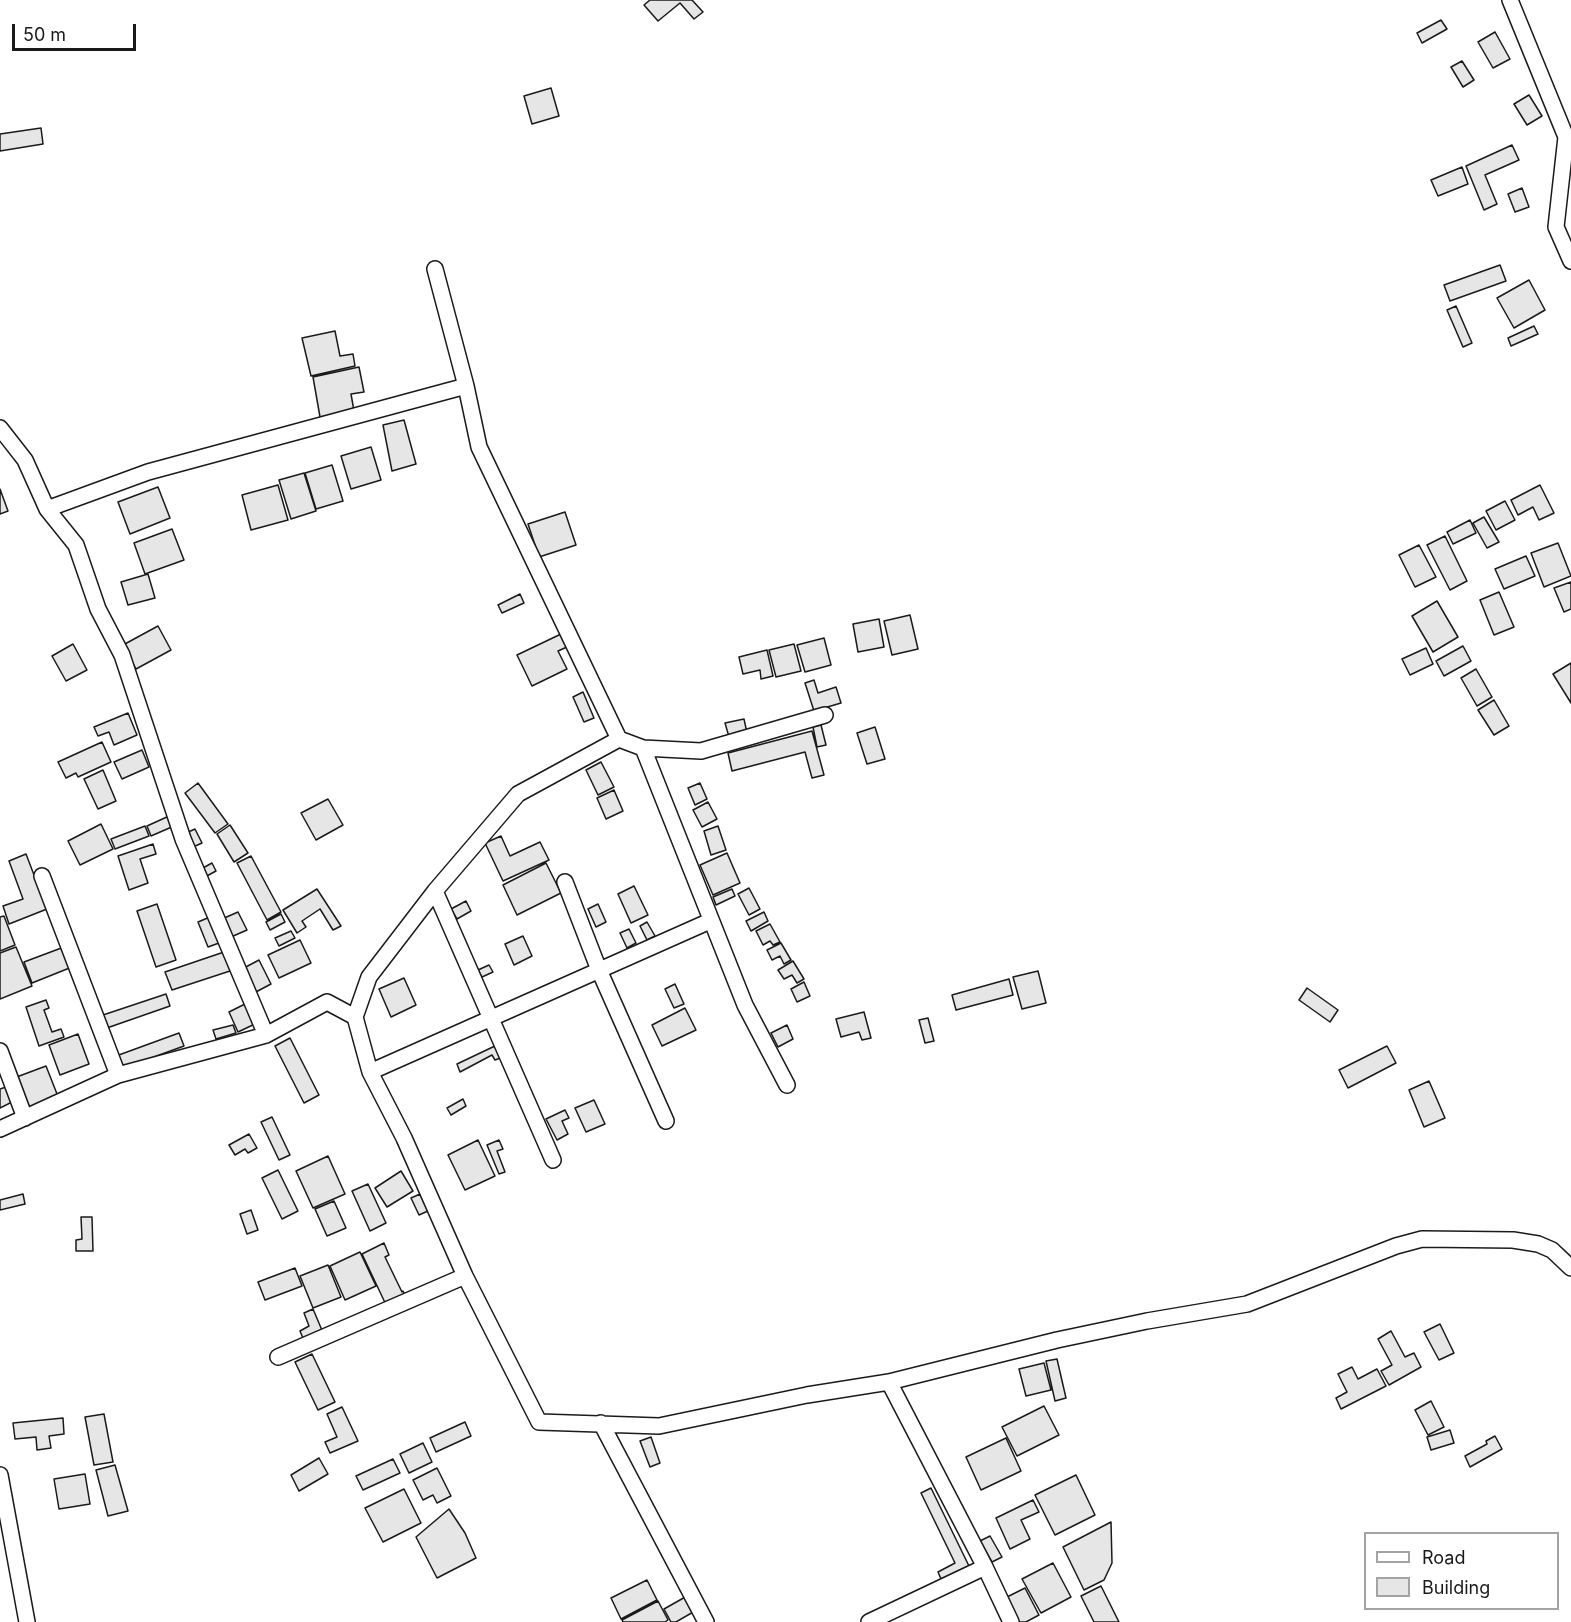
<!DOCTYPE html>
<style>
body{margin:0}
#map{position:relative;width:1571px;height:1622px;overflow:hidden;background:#fff;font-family:Inter,sans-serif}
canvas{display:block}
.legend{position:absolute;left:1364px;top:1532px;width:195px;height:78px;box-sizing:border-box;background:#fff;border:2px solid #a3a3a3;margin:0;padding:8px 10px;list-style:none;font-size:18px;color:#1a1a1a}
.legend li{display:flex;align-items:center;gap:12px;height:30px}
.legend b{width:30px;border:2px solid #a3a3a3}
.scale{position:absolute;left:12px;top:24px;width:124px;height:27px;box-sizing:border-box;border:3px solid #1a1a1a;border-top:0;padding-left:8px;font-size:18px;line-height:21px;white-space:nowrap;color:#1a1a1a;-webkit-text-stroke:4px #fff;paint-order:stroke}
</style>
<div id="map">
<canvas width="1571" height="1622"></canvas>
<ul class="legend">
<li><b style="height:8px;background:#fff"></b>Road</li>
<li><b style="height:16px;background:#e6e6e6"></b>Building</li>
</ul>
<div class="scale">50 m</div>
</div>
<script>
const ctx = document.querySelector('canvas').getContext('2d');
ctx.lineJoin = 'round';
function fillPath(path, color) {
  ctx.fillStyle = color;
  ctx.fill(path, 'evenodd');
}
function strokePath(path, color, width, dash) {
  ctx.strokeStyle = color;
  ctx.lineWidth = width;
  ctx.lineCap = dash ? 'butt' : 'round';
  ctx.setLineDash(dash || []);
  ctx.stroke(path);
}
const building = new Path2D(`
 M650,0H692L703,12L694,19L680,3L658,21L644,5Z
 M1441,20L1447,29L1422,43L1417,33Z
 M1495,32L1510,59L1493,68L1478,42Z
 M1462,61L1474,80L1463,87L1451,67Z
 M551,88L559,116L532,124L524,96Z
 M1529,95L1542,116L1527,125L1514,104Z
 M41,128L43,144L0,151V134Z
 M1512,145L1519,160L1485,175L1497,204L1484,210L1466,166Z
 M1462,167L1468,184L1438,196L1431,180Z
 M1522,188L1529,207L1515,212L1508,194Z
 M1500,265L1506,281L1450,301L1444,285Z
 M1529,280L1545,310L1514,328L1497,298Z
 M1456,306L1472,343L1463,347L1447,310Z
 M1534,326L1538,334L1511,346L1508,338Z
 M335,331L340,356L353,354L355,366L311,376L302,338Z
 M359,367L364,392L351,394L354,411L320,417L313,377Z
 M404,420L416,464L392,471L383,425Z
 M371,447L381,480L351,489L341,456Z
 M332,465L343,501L316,509L305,473Z
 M304,473L316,511L291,519L279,480Z
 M278,485L288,520L251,530L242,495Z
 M1540,485L1554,513L1539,520L1533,507L1518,515L1511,500Z
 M158,487L170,518L130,534L118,502Z
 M0,489L8,511L0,514Z
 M1505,501L1515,520L1496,530L1486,511Z
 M565,512L576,545L539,557L528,524Z
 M1484,517L1499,542L1487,548L1473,523Z
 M1470,520L1476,533L1453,544L1447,532Z
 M172,529L184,560L145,574L134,543Z
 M1445,536L1467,581L1450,590L1427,545Z
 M1558,543L1571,576L1544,587L1531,553Z
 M1419,545L1436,577L1415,587L1399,555Z
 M1526,556L1535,576L1504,589L1495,569Z
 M148,574L155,598L128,605L121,582Z
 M1571,582V609L1564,612L1554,588Z
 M1499,592L1514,627L1494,635L1480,600Z
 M520,594L524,603L502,613L498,605Z
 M1437,601L1458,637L1433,652L1412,616Z
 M910,615L918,649L892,655L884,621Z
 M879,619L884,647L858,652L853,624Z
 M158,626L171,650L136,669L123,645Z
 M561,634L567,647L558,651L567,669L532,686L517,655Z
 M824,638L831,665L805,672L797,645Z
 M73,644L87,670L66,681L52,656Z
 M794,644L801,671L776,677L769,650Z
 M1463,646L1471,661L1444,676L1436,661Z
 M1426,648L1433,664L1410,675L1402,659Z
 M767,650L773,676L761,679L760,670L743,674L739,657Z
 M1571,663V703L1553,674Z
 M1476,669L1492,697L1477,706L1461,678Z
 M814,680L818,693L836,687L841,703L814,711L805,683Z
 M583,692L594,718L584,722L573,697Z
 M1494,700L1509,726L1494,735L1478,710Z
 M128,713L137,735L114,745L109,732L98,736L94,727Z
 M744,719L747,733L729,737L725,723Z
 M821,725L826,745L817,747L813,727Z
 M875,727L885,759L867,764L857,733Z
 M812,731L824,775L812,778L805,752L732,771L728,753Z
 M102,742L111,762L78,777L76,773L66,778L58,762Z
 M142,750L149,767L122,779L114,762Z
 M601,762L614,787L598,795L586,770Z
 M103,770L116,801L98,809L84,779Z
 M198,783L228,824L215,833L185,793Z
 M700,783L707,799L695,805L688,788Z
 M614,790L623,811L606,819L597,798Z
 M328,799L343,825L316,840L301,813Z
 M708,802L717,819L702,827L693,810Z
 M169,816L174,826L151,836L147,826Z
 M101,824L113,849L80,865L68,841Z
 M230,825L248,853L234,862L217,834Z
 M145,826L149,836L115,849L111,839Z
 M718,826L726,850L711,855L704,831Z
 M195,829L202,843L193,847L186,833Z
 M501,836L510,856L540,842L549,860L503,881L485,843Z
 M153,844L156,854L140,859L148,883L129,890L118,856Z
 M727,853L740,883L713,895L700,865Z
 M26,854L47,909L9,924L3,906L23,899L9,861Z
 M251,856L281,912L267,920L237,863Z
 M212,863L216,871L205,877L201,869Z
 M546,863L561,893L517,915L503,885Z
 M634,886L648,915L631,923L618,894Z
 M749,888L760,909L749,915L738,894Z
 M317,889L341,926L333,930L320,909L302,921L306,927L297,933L283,910Z
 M732,889L735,896L716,905L713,897Z
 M466,901L471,911L457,919L451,909Z
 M157,904L176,960L156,967L137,911Z
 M598,904L606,922L596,927L588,909Z
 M238,912L247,930L231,937L222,919Z
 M764,912L768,921L751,931L746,921Z
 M281,914L285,922L270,930L266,922Z
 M4,916L15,945L0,951V917Z
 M210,917L219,943L208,947L198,922Z
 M647,922L655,936L647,940L640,926Z
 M770,924L780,942L773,945L770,941L763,945L756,931Z
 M629,929L636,943L627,948L620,933Z
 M291,931L295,938L279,946L275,938Z
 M523,936L532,956L514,965L505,944Z
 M300,940L311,963L279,978L268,955Z
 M781,943L791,960L784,964L780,956L772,960L767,950Z
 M16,947L32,986L0,999V953Z
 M64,947L72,967L32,983L24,962Z
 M227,951L233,970L172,990L165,972Z
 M259,960L271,984L254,993L242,969Z
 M793,961L804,979L797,983L792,975L784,979L778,970Z
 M489,965L493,972L482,977L478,970Z
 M1038,971L1046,1003L1022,1009L1013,977Z
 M404,978L416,1005L391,1017L379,989Z
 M1009,979L1013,995L956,1010L952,995Z
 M804,982L810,996L797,1002L791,989Z
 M675,984L684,1004L674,1008L665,989Z
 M1307,988L1338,1010L1330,1022L1299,1000Z
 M166,994L170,1006L104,1029L100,1016Z
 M46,1000L49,1008L44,1010L52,1032L61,1029L64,1037L39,1046L26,1007Z
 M247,1003L257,1023L238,1032L229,1012Z
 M685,1008L696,1030L662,1046L652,1025Z
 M864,1012L871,1038L862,1040L859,1032L841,1037L836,1019Z
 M928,1018L934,1041L925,1043L919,1020Z
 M233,1025L236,1033L216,1039L213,1030Z
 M787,1025L793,1039L778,1047L771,1033Z
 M179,1033L184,1046L121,1069L116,1056Z
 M78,1034L89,1064L60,1075L49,1045Z
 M290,1038L319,1095L304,1103L275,1046Z
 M497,1045L503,1057L495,1060L492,1055L460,1072L457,1064Z
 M1387,1046L1396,1063L1348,1088L1339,1070Z
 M46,1066L59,1099L26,1111L14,1078Z
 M1429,1081L1445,1118L1424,1127L1409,1090Z
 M6,1087L12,1102L0,1108V1089Z
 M463,1099L466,1106L451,1115L447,1108Z
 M594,1100L605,1124L586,1132L575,1108Z
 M565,1110L569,1118L562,1121L568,1134L557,1140L546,1119Z
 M272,1117L290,1155L279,1160L261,1122Z
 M249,1134L257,1148L248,1153L245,1149L235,1155L229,1145Z
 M478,1140L495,1176L465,1190L448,1155Z
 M499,1140L503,1149L497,1151L505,1172L499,1174L487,1145Z
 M328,1156L345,1194L313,1208L296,1171Z
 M278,1170L298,1211L282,1219L262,1178Z
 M401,1171L413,1191L387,1207L375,1188Z
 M368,1184L386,1223L370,1231L352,1191Z
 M23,1194L25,1204L0,1210V1200Z
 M420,1194L428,1211L419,1215L411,1198Z
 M334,1201L346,1228L327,1236L315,1209Z
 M251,1210L258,1230L247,1234L240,1214Z
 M81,1217H92L93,1251H76V1240L82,1239Z
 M384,1243L389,1255L385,1257L402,1292L403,1291L408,1300L388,1309L362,1254Z
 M360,1252L376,1286L345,1300L330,1266Z
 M328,1265L341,1297L313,1308L300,1276Z
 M295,1268L302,1286L265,1300L258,1282Z
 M313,1309L324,1335L305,1343L300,1331L309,1326L304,1313Z
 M1440,1324L1454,1353L1439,1360L1424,1332Z
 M1391,1331L1405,1357L1414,1353L1421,1367L1389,1385L1381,1371L1392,1365L1378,1339Z
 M312,1354L335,1402L318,1410L295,1362Z
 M1057,1359L1066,1398L1055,1401L1046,1361Z
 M1044,1363L1051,1390L1026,1396L1019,1369Z
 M1352,1367L1358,1379L1377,1369L1386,1386L1341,1409L1336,1398L1347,1392L1338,1374Z
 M1431,1401L1444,1427L1428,1435L1415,1410Z
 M1044,1406L1059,1435L1017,1456L1002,1427Z
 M342,1407L358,1441L330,1453L325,1442L337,1437L327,1414Z
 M104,1414L113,1462L94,1465L85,1417Z
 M63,1418L64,1434L49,1436L51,1448L37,1450L36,1437L15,1439L13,1423Z
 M465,1422L471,1436L436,1452L430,1438Z
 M1450,1430L1454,1443L1431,1450L1427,1437Z
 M1495,1436L1502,1449L1470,1467L1465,1456L1487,1444L1486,1441Z
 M651,1437L660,1463L650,1467L640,1441Z
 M1006,1438L1021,1471L981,1490L966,1457Z
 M423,1443L432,1462L409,1473L400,1454Z
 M319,1458L328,1474L299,1491L291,1475Z
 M393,1459L400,1473L363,1490L356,1476Z
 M115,1465L128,1511L108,1516L96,1470Z
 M437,1468L451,1496L437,1503L433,1495L423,1500L413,1480Z
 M85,1474L90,1504L59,1509L54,1479Z
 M1076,1475L1095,1515L1055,1535L1035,1495Z
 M931,1488L969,1566L941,1579L938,1572L955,1563L921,1493Z
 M404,1489L421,1523L383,1542L365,1508Z
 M1033,1500L1039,1512L1021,1520L1030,1539L1010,1549L996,1518Z
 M449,1509L465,1533L476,1558L437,1578L416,1537Z
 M1111,1522L1112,1563L1104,1580L1084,1590L1063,1547Z
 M990,1536L1002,1557L992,1562L980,1541Z
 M1053,1563L1071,1597L1041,1613L1022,1579Z
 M647,1580L657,1600L621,1619L611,1598Z
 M1101,1586L1119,1622H1094L1081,1596Z
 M1025,1588L1039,1615L1026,1622H1019L1007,1597Z
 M687,1596L695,1611L676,1622H671L664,1609Z
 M658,1601L668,1620L665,1622H623L622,1620Z`);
fillPath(building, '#e6e6e6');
strokePath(building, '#1a1a1a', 1.5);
const minor = new Path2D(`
 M1510,0L1566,137L1556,227L1571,261
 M435,269L466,386L479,447L619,739
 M0,428L25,460L47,509L76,545L98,609L122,655L183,839L266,1035
 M47,509L148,472L466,386
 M643,748L745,1005L787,1085
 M42,876L118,1075
 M565,882L599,970L666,1121
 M435,891L553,1160
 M355,1017L369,977L435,891L518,794L619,739L643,748L701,751L825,715
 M0,1051L25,1118
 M370,1072L710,921
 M0,1129L118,1075L266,1035L327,1002L355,1017L370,1072L404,1138L465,1276L539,1422L659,1426L807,1395L889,1382L1057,1340L1147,1321L1247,1304L1396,1246L1422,1239L1513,1240L1538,1244L1552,1250L1571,1268
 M278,1357L465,1276
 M601,1423L706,1622
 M0,1475L27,1622
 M985,1567L1011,1622
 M869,1622L985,1567L889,1382`);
strokePath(minor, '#1a1a1a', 18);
strokePath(minor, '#fff', 15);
</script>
